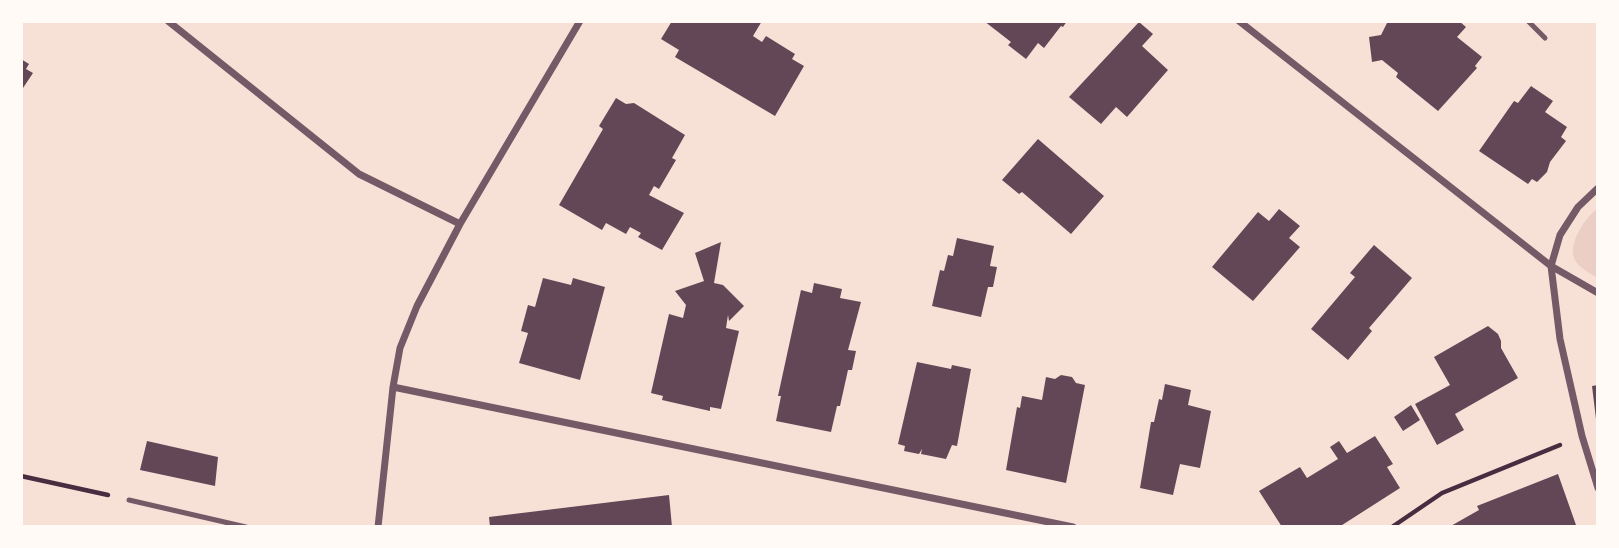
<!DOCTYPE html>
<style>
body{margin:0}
#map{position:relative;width:1619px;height:548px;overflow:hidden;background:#f7e1d7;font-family:"Source Sans 3",sans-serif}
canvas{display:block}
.frame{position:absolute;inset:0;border:23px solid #fffaf5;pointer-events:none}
</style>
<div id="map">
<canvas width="1619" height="548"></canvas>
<div class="frame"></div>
</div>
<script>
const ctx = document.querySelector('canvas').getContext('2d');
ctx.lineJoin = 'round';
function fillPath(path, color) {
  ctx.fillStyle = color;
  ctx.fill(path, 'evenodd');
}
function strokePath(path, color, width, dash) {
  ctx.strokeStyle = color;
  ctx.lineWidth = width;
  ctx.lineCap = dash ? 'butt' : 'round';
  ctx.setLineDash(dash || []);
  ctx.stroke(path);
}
fillPath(new Path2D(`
 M1598,208V278C1578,267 1566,259 1577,235C1583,223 1588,216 1598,208Z`), '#ebcfc5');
fillPath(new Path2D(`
 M672,21H762L753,36L762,42L766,36L795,54L792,59L804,66L775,116L675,57L679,50L661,39Z
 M984,21H1067L1063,27L1061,26L1044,48L1038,43L1026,59L1008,45L1011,42Z
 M1388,21H1459L1466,27L1457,37L1482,57L1475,66L1477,68L1438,111L1396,77L1398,73L1382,60L1372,62L1369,37L1381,35Z
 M1139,22L1153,34L1142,46L1168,70L1127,117L1116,107L1101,124L1069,97Z
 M21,59L29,64L26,69L33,73L21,91Z
 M1531,86L1553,101L1545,112L1567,127L1561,137L1566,141L1550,162L1547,172L1537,182L1532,179L1528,184L1479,151L1514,101L1518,103Z
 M616,98L626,104L634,103L685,135L672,158L676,160L659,189L654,186L649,195L684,213L662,250L638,237L641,233L630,227L626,234L606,223L602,230L559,205L603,129L599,126Z
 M1038,139L1104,196L1071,234L1022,192L1019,194L1002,180Z
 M1279,209L1300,226L1289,238L1300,247L1253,301L1212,267L1258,212L1269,221Z
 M957,238L994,246L990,266L997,267L993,287H988L981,317L932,306L940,270L944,271L948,255L953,256Z
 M721,242L714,283L723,285L744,306L729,321L728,315L726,328L739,331L721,409L710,407V411L662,400L663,396L651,393L669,314L683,318L686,305L675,291L704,281L695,253Z
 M1374,245L1412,278L1369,328L1372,331L1348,360L1311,329L1355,277L1350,273Z
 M543,278L571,285L573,278L605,287L580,380L519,363L528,333L521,331L528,305L535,307Z
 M814,283L842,289L840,298L861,302L848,350L856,351L852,370H848L840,406H837L831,432L776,421L781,396H778L801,290L812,293Z
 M1488,326L1498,334L1501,341V348L1518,378L1455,414L1464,430L1437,445L1415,404L1450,385L1434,357Z
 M917,362L951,369L952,365L971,369L957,446L952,445L946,459L921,454L922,449L919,454L904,451L905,446L898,444Z
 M1061,375L1072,377L1076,383L1085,385L1066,483L1006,470L1017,407L1020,408L1022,396L1042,400L1046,377L1055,379Z
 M1165,384L1191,390L1188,405L1211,411L1200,468L1180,464L1173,495L1140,488L1151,422H1154L1159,399L1162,400Z
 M1598,385V419H1596L1592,386Z
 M1411,405L1420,420L1403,431L1394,417Z
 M1375,436L1393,464L1387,467L1400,488L1339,527H1282L1259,491L1300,467L1307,478L1338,459L1330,447L1339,441L1347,453Z
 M147,441L218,457L215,486L140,470Z
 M1558,474L1576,525L1449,527L1479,510L1477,506Z
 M669,495L672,527H490L489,517Z`), '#644757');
strokePath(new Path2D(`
 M21,476L108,495
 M1392,527L1442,493L1560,445`), '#4a2c40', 4.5);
strokePath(new Path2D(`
 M1528,21L1545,38
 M129,500L246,527`), '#755966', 5);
strokePath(new Path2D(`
 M168,21L359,174L460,224
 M1239,21L1551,266L1598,293
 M1598,188L1578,207L1560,235L1551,266L1560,339L1582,436L1598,488
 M393,387L1073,527
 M378,527L393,387L400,348L417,306L460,224L580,21`), '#755966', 7);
</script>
